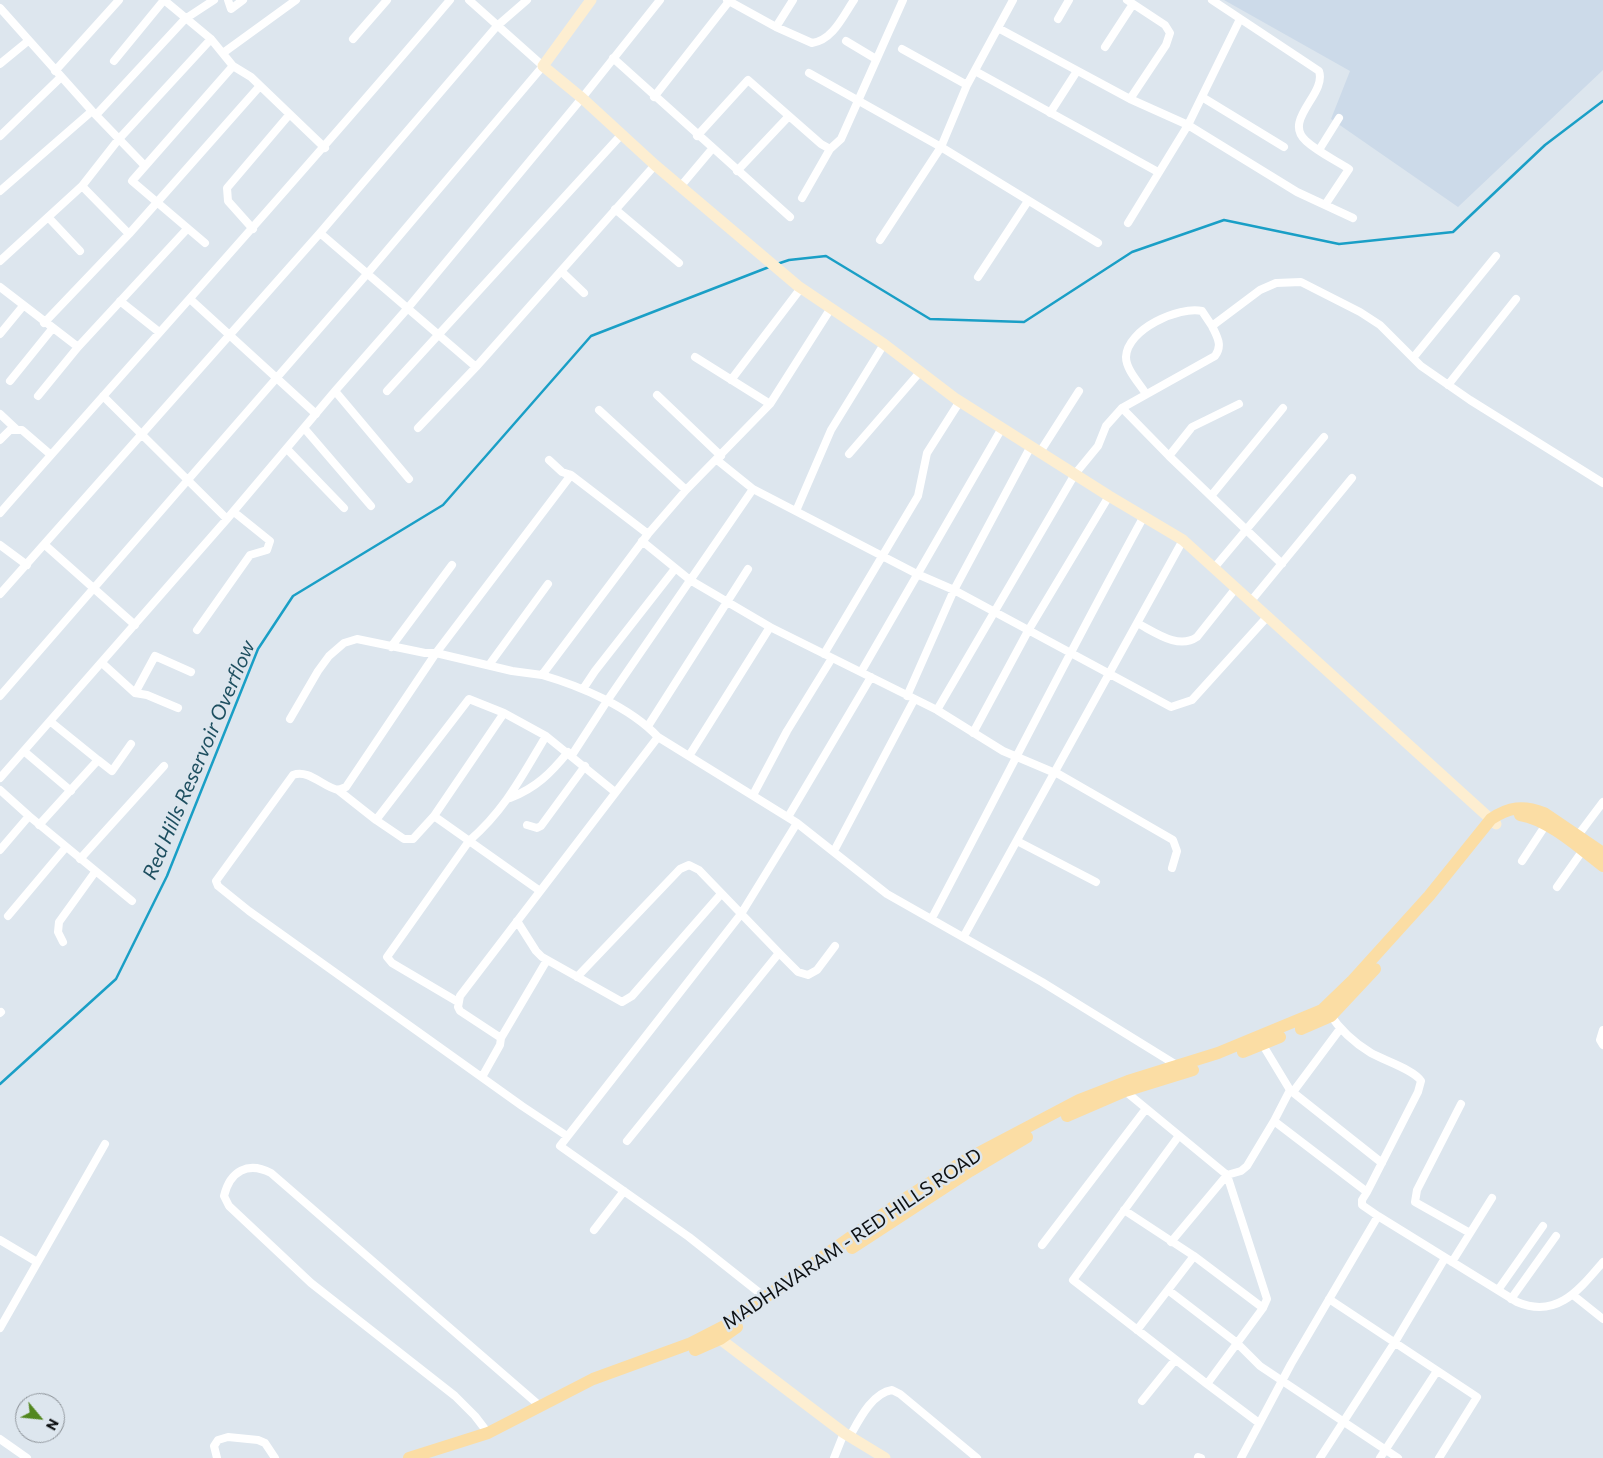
<!DOCTYPE html>
<style>
body{margin:0}
#map{position:relative;width:1603px;height:1458px;overflow:hidden;background:#dde6ee;font-family:Commissioner,sans-serif}
canvas{display:block}
.north{position:absolute;left:15px;top:1393px;width:50px;height:50px;box-sizing:border-box;background:#dde6ee;border:1px solid #8a9096;border-radius:50%;rotate:118deg;font-size:14px;font-weight:700;line-height:20px;text-align:center;color:#0d1012}
.north::after{content:'';display:block;margin:auto;width:18px;height:22px;background:#52871f;clip-path:polygon(50% 0,100% 100%,50% 72%,0 100%)}
</style>
<div id="map">
<canvas width="1603" height="1458"></canvas>
<div class="north">N</div>
</div>
<script>
const ctx = document.querySelector('canvas').getContext('2d');
ctx.lineJoin = 'round';
function fillPath(path, color) {
  ctx.fillStyle = color;
  ctx.fill(path, 'evenodd');
}
function strokePath(path, color, width, dash) {
  ctx.strokeStyle = color;
  ctx.lineWidth = width;
  ctx.lineCap = dash ? 'butt' : 'round';
  ctx.setLineDash(dash || []);
  ctx.stroke(path);
}
function write(font, color, halo, rows, align = 'center') {
  ctx.font = font + ' Commissioner,sans-serif';
  ctx.lineWidth = 5;
  ctx.setLineDash([]);
  ctx.textBaseline = 'middle';
  ctx.strokeStyle = halo;
  ctx.fillStyle = color;
  for (const [text, x, y, turn = 0] of rows) {
    ctx.save();
    ctx.translate(x, y);
    ctx.rotate((+turn || 0) * Math.PI / 180);
    ctx.textAlign = isNaN(turn) ? turn : align;
    if (halo) ctx.strokeText(text, 0, 0);
    ctx.fillText(text, 0, 0);
    ctx.restore();
  }
}
fillPath(new Path2D(`
 M1224,0H1603V70L1458,207L1331,119L1350,71Z`), '#ccdae9');
strokePath(new Path2D(`
 M777,264L789,260L826,256L930,319L1024,322L1132,252L1224,220L1339,244L1453,232L1545,145L1603,101
 M0,1084L116,979L167,876L258,649L293,596L443,505L591,336L769,267`), '#1a9fc6', 2.5);
strokePath(new Path2D(`
 M164,0L211,39L233,66L251,77L325,148
 M228,0L231,9L243,0
 M727,0L776,27L812,43C833,40 843,16 854,0
 M1127,0L1165,25L1170,33L1166,45L1130,99
 M1212,0L1319,71C1327,94 1282,120 1306,141C1318,152 1335,160 1349,169L1325,205
 M0,8L92,111L145,166
 M1058,19L1069,0
 M776,27L793,0
 M998,28L1130,99L1188,125L1240,19
 M353,39L387,0
 M846,41L876,59
 M1105,47L1133,4
 M902,49L967,85
 M223,53L296,0
 M613,58L790,217
 M114,61L164,0
 M0,64L28,41
 M55,71L119,0
 M975,71L1158,172
 M809,73L941,147L1098,243
 M654,97L730,0
 M1202,97L1284,147
 M1050,113L1077,71
 M96,115L185,19L214,0
 M0,136L61,77
 M697,136L748,80L821,144L830,149L841,139L903,0
 M1319,150L1339,118
 M737,171L789,116
 M82,186L129,234
 M680,187L712,149
 M0,191L92,111
 M802,198L830,149
 M615,209L679,263
 M48,217L80,251
 M1128,223L1188,125L1297,192L1353,218
 M253,229L228,201L227,188L289,115
 M320,233L476,367
 M880,240L941,147L967,85L1013,0
 M205,243L132,181L233,66
 M0,261L82,186L118,140L211,39
 M562,272L584,293
 M978,277L1028,201
 M0,287L78,347
 M190,299L316,414
 M120,301L159,332
 M831,308L770,404L686,490L648,534L542,675C580,686 630,707 658,737L797,823L887,894L1042,982L1178,1066
 M44,323L129,234L259,87
 M0,334L23,306
 M695,357L770,404
 M1413,358L1496,256
 M731,380L801,288
 M10,381L52,329
 M1448,385L1516,299
 M335,391L409,479
 M387,391L622,134
 M1146,394C1140,384 1126,370 1126,357C1127,329 1179,306 1202,311L1212,326
 M657,395L721,456
 M38,396L78,347L187,229
 M103,396L227,519
 M1122,408L1169,456L1282,564
 M599,410L686,490
 M0,414L16,429
 M304,428L371,506
 M418,428L476,367L655,165
 M0,440L10,430H22L51,455
 M287,449L344,508
 M1040,452L1079,391
 M849,454L920,372
 M1169,456L1192,427L1239,404
 M549,460L562,472L571,475L648,534
 M717,460L753,489L917,574L954,590L1171,707L1192,700L1268,616
 M1075,474L1098,446L1106,426L1122,408L1215,356C1223,345 1217,337 1212,326L1260,290L1276,283L1301,282L1360,312L1380,325L1421,366L1470,400L1603,483
 M1211,496L1283,408
 M796,511L831,430L884,344
 M0,513C150,342 303,174 450,0
 M642,541L690,580L770,627L937,710L1003,751L1055,773
 M0,545L27,565
 M45,545L135,625
 M1214,568L1324,437
 M0,594L320,233L497,26L527,0
 M1251,601L1352,478
 M1137,623C1155,632 1178,650 1197,637L1236,588
 M197,630L250,555L267,550L270,541L234,512
 M391,647L452,565
 M824,654L918,496L927,453L960,401
 M102,663L135,693L147,695L178,708
 M489,665L548,584
 M861,672L1002,428
 M583,689L595,671L674,570
 M135,693L155,656L191,672
 M0,696L367,274L543,66L469,0
 M907,696L954,590L1031,446
 M937,710L1075,474
 M290,719L318,671L329,656L344,643L357,639L425,653H436L512,671L542,675
 M648,726L748,569
 M973,733L1028,631L1109,496
 M25,752L71,791
 M572,755L607,701L753,489
 M689,756L770,627
 M98,760L112,771L131,744
 M1055,772L1173,840L1177,851L1172,868
 M0,778L227,519L335,391L407,309L582,98L660,0
 M0,790L29,816L0,850
 M338,790L376,820L469,699L504,713L546,736L615,792
 M753,795L787,731L832,658
 M510,798C536,788 551,773 568,752
 M29,816L132,901
 M434,816L540,891
 M788,817L871,677
 M376,820L404,839H413L434,816L504,713
 M39,825L98,760L51,722
 M527,825L537,828L541,826L585,766
 M1576,838L1603,802
 M1017,841L1096,882
 M834,851L914,700
 M80,859L164,766
 M1522,861L1545,826
 M1557,887L1583,850
 M8,916L66,847
 M932,918C1003,784 1071,649 1144,516
 M517,921L536,951L542,957L622,1002L632,996L721,894
 M964,936L1183,540
 M63,942L58,932L59,922L95,872
 M779,953L798,972L808,975L817,970L835,946
 M577,977L680,869L689,865L699,870L779,953L627,1141
 M458,1002L392,963L387,957L469,841C505,810 522,776 546,736
 M0,1013L1,1012
 M1329,1013C1340,1030 1353,1042 1371,1053C1383,1060 1415,1070 1421,1081L1418,1092L1367,1192
 M1603,1030L1600,1040L1603,1045
 M501,1038L547,960
 M482,1077L500,1045L501,1038L460,1011L458,1007L460,996L658,737
 M1290,1090L1382,1163
 M1125,1091L1227,1175L1267,1299L1263,1308L1207,1384L1259,1423
 M1293,1092L1340,1029
 M1461,1104L1417,1190L1415,1202L1470,1233
 M567,1136L522,1106L249,911L218,886L216,881L293,775C309,769 323,787 338,790L346,787L436,653L571,475
 M1178,1137L1073,1280L1207,1384
 M1124,1210L1194,1256L1263,1308
 M1378,1216L1517,1302C1557,1319 1579,1290 1603,1262
 M594,1230L624,1191
 M0,1240L37,1262
 M1171,1242L1227,1175L1241,1171L1247,1166L1274,1121
 M1042,1245L1145,1110
 M1452,1262L1492,1198
 M1168,1290L1237,1343L1260,1366L1398,1458
 M1498,1290L1543,1226
 M1573,1295L1603,1319
 M766,1298L689,1237L560,1146L741,914L797,823
 M1329,1299L1477,1397L1439,1458
 M1511,1299L1556,1236
 M0,1328L105,1144
 M1137,1330L1194,1256
 M1142,1401L1175,1360
 M488,1433L475,1416L455,1396L311,1283L229,1206L224,1196C230,1171 248,1161 271,1173L540,1406
 M850,1436C859,1420 872,1393 892,1390L900,1394L977,1458
 M0,1439L27,1458
 M1198,1457L1201,1458
 M217,1458L214,1446L218,1440L228,1437L258,1440L265,1443L275,1458
 M834,1458L844,1433
 M1241,1458L1291,1364L1378,1216L1362,1205V1200L1367,1192L1274,1121L1290,1090L1261,1042
 M1320,1458L1395,1342L1445,1258
 M1380,1458L1437,1371`), '#fff', 8);
strokePath(new Path2D(`
 M591,0L543,66L582,98L655,165L798,286L884,344L956,399L1109,496L1183,540L1496,824
 M720,1339L844,1433L885,1458`), '#fdeed1', 11);
strokePath(new Path2D(`
 M1520,815C1548,819 1581,849 1603,866
 M1301,1029L1331,1016L1375,969
 M1243,1052L1280,1037
 M1067,1116L1125,1091L1193,1070
 M852,1248L970,1171L1027,1137
 M695,1350L720,1339L737,1327
 M409,1458L488,1433L593,1379L689,1344L726,1325L909,1196L967,1159L1079,1100L1128,1081L1218,1053L1322,1010L1353,980L1429,896L1491,819C1509,807 1523,805 1544,813L1603,853`), '#fbdda4', 12);
write('19px', '#0d1012', '#dde6ee', [
 ["MADHAVARAM - RED HILLS ROAD",852,1239,-34]
]);
write('italic 20px', '#1e4f60', '#dde6ee', [
 ["Red Hills Reservoir Overflow",199,760,-67]
]);
</script>
